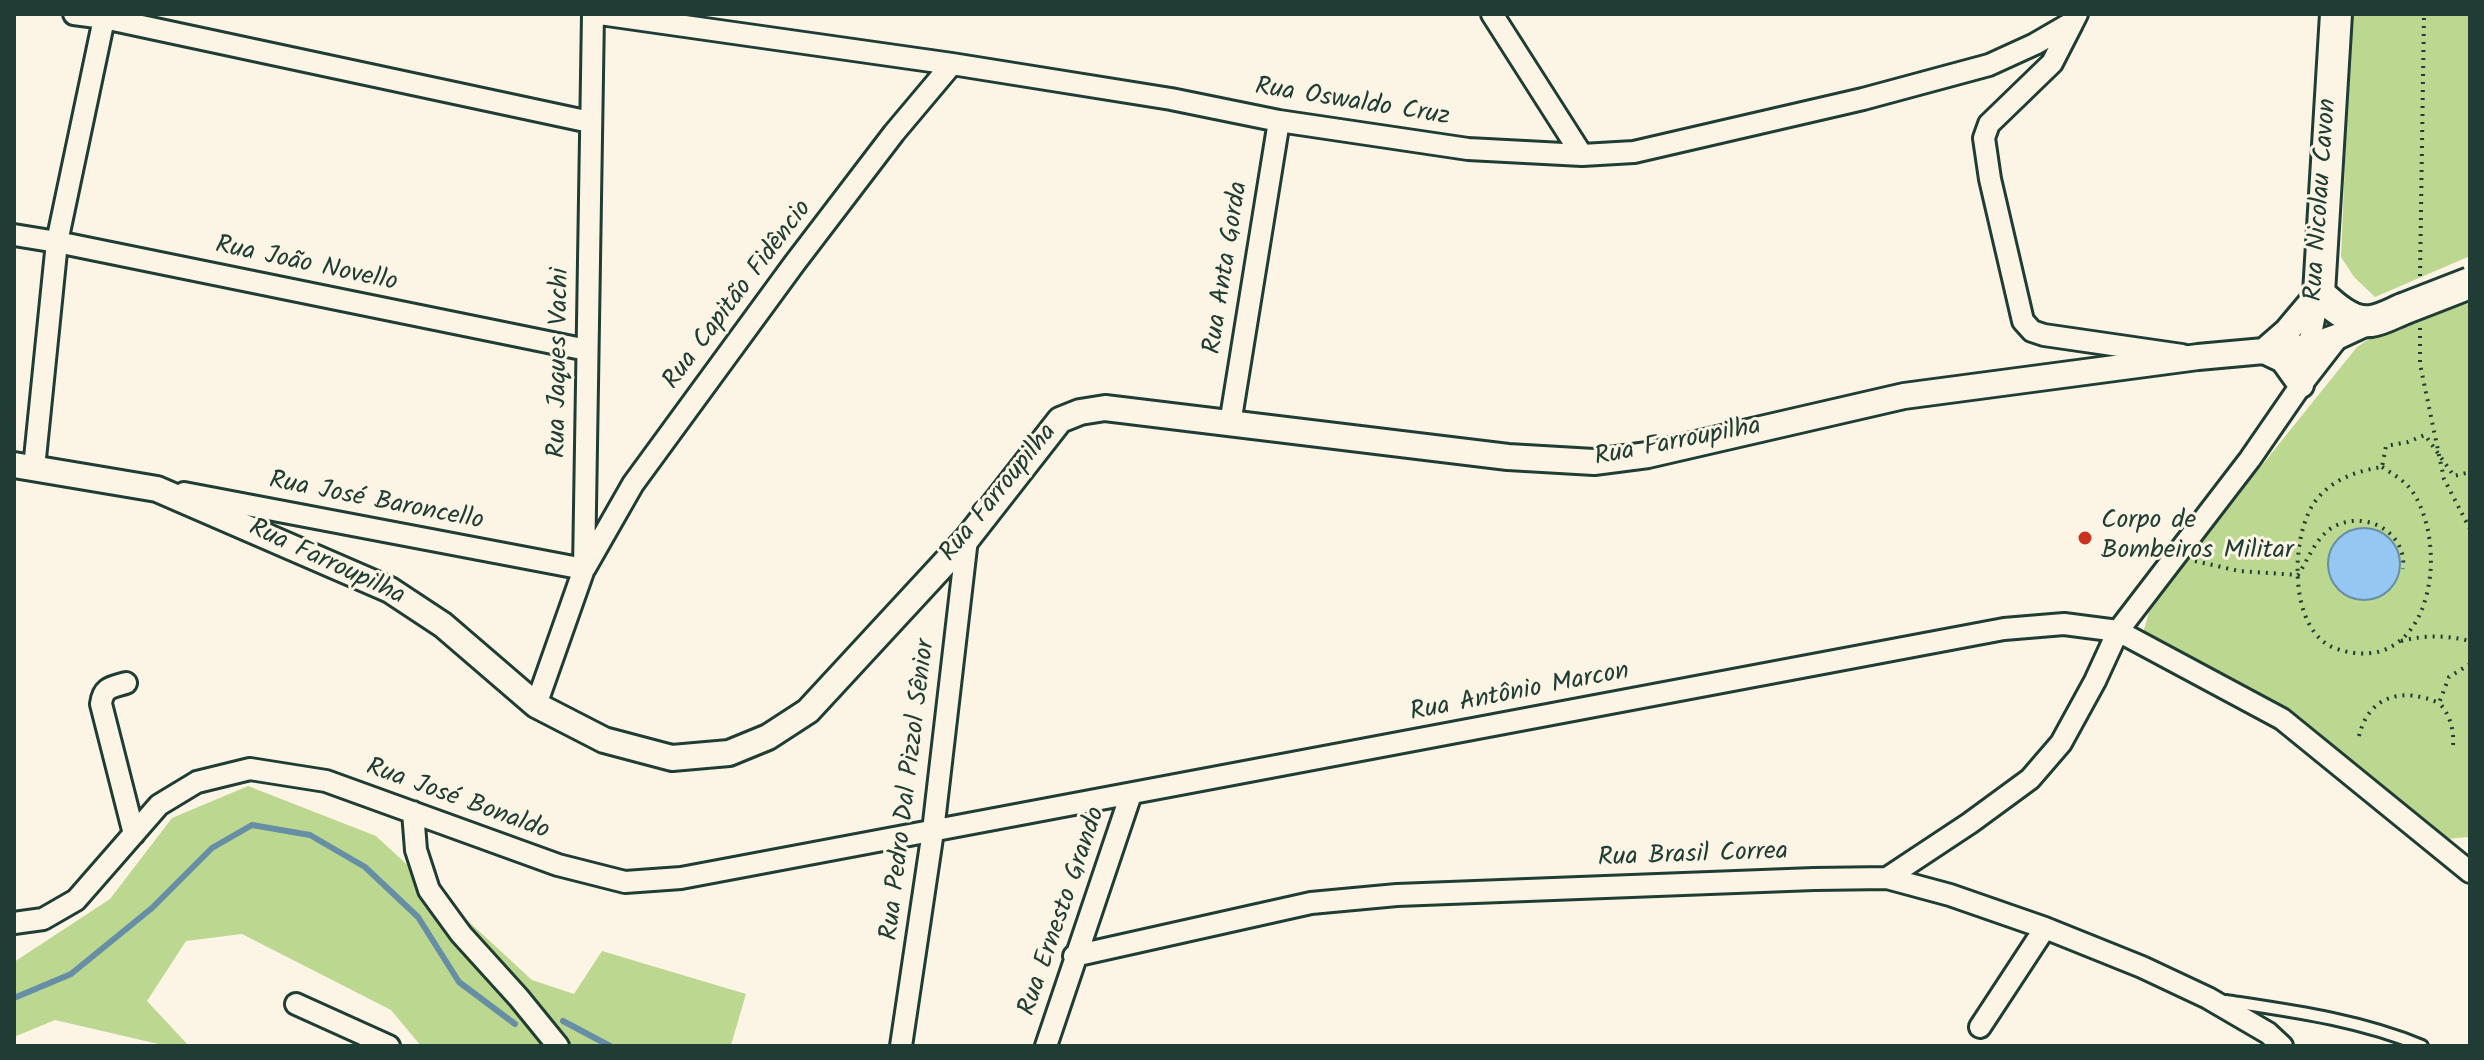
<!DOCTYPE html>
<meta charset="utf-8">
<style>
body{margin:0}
#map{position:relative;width:2484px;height:1060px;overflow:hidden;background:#fcf5e5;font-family:Kalam,sans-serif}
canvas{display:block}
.frame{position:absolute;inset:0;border:16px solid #1f3d34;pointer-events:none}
</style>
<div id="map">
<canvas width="2484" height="1060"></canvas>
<div class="frame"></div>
</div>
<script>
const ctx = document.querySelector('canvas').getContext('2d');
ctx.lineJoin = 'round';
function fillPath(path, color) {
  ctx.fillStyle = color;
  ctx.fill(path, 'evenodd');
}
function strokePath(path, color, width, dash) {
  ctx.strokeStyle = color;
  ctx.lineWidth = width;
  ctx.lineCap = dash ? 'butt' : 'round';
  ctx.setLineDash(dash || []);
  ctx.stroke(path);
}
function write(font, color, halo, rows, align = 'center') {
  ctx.font = font + ' Kalam,sans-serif';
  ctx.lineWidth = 6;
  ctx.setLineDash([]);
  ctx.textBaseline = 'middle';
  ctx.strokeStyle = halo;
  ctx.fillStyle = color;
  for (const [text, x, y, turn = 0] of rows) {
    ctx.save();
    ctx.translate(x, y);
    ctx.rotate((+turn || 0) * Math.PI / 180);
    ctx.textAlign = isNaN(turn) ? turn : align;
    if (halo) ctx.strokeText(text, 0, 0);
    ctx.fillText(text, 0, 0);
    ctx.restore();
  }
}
fillPath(new Path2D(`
 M2351,14H2470V256L2375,297L2354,277L2341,257Z
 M2470,303V837L2446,839L2292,711L2143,633L2149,612L2217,521L2357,347L2383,330Z
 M248,786L376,836L532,980L574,994L602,951L746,994L731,1045L732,1046H421L391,1010L242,934L186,941L147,1001L189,1046H167L55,1020L14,1037V962L110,899L172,818Z`), '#bcd78f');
const water = new Path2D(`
 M2328 564a36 36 0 1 1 72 0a36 36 0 1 1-72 0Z`);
fillPath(water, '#96c6f2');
strokePath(water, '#668fa6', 2);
strokePath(new Path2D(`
 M14,998L71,974L152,908L212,848L252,825L310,835L365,867L418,917L459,982L515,1024
 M563,1021L610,1046`), '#668fa6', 6);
const service = new Path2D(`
 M2226,1001C2292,1011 2360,1020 2422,1046`);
const minor = new Path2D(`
 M74,14L104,18L590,122
 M600,14L952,64L1171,99L1279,121L1468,149L1582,155L1634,152L1863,99L1989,65L2035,44L2073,22L2077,14
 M1492,14L1582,155
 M2072,24L2052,63L1989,124L1984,138L1990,179L2023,321L2032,331L2044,335L2182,355
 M14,235L57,242L587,350
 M2306,360L2319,293
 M1230,424L1279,121
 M34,468L57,242L105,14
 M184,493L584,569
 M585,568L633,484L794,264L894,133L952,64
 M126,683C112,687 103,687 101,704L134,834
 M536,705L584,569L593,14
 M413,812L416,850L429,890L461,934L519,998L558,1046
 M1887,878L1970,823L2030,779L2061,743L2095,681L2118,631L2250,459L2301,385L2339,336
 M14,923L43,919L76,900L159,805L197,782L250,769L326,781L558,865L625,882L681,878L2004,629L2064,624L2118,631L2282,719L2470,872
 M1074,956L1311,903L1397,895L1814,879L1887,878L1950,895L2045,928L2142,967L2208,998L2268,1033L2282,1046
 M296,1004L389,1046
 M1980,1027L2045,928
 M901,1046L933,831L967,539
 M1046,1046L1131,794`);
const tertiary = new Path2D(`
 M2264,351L2287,331L2319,293
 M2264,351L2283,360L2301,385
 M14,465L157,489L390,590L443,625L536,705L604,740L672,758L729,753L768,737L808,711L967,539L1060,420L1080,412L1105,408L1508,457L1594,462L1648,455L1904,396L2198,357L2308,347L2339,336L2369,322`);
const primary = new Path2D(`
 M2336,14L2319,293C2331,305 2352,324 2371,321C2381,320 2393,313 2403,309`);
strokePath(service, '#1f3d34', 16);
strokePath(minor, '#1f3d34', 26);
strokePath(tertiary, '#1f3d34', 30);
strokePath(primary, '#1f3d34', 36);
strokePath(new Path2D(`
 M2420,276L2424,14
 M2420,328V364L2444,479L2470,529
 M2382,467C2394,475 2406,481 2414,494C2451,554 2428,679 2337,649C2288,633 2290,538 2314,503C2330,480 2356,471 2382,467L2386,446L2408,442L2425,435L2454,476L2470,472
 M2195,561L2239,571L2298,575C2309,558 2317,534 2337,525C2369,511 2407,534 2403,569
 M2401,641C2425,635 2446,635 2470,641
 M2359,736C2369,695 2403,687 2439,703
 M2453,745C2454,730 2450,714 2439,703L2449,677L2470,664`), '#1f3d34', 4, [2, 6]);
strokePath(service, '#fcf5e5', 10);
strokePath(minor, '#fcf5e5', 20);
strokePath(tertiary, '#fcf5e5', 24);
strokePath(primary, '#fcf5e5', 30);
const primaryBridge = new Path2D(`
 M2403,309L2470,283`);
strokePath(primaryBridge, '#1f3d34', 36, []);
strokePath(primaryBridge, '#fcf5e5', 30);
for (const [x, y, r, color] of [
 [2085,538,8,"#c8321e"]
]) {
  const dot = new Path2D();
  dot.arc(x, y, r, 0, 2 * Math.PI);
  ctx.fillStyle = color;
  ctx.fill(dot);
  strokePath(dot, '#fcf5e5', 3);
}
write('26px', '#1f3d34', '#fcf5e5', [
 ["Rua Oswaldo Cruz",1352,104,9],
 ["Rua Nicolau Cavon",2323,200,-86],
 ["Rua João Novello",306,266,12],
 ["Rua Anta Gorda",1228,268,-81],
 ["Rua Capitão Fidêncio",739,296,-53],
 ["Rua Jaques Vachi",561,363,-89],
 ["Rua Farroupilha",1678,444,-11],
 ["Rua Farroupilha",1000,494,-51],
 ["Rua José Baroncello",376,503,11],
 ["Rua Farroupilha",326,564,25],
 ["Rua Antônio Marcon",1520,694,-11],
 ["Rua Pedro Dal Pizzol Sênior",910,790,-83],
 ["Rua José Bonaldo",457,801,20],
 ["Rua Brasil Correa",1693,857,-2],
 ["Rua Ernesto Grando",1064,912,-71]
]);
write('26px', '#1f3d34', '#fcf5e5', [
 ["Corpo de",2101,523],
 ["Bombeiros Militar",2101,553]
], 'left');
</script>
